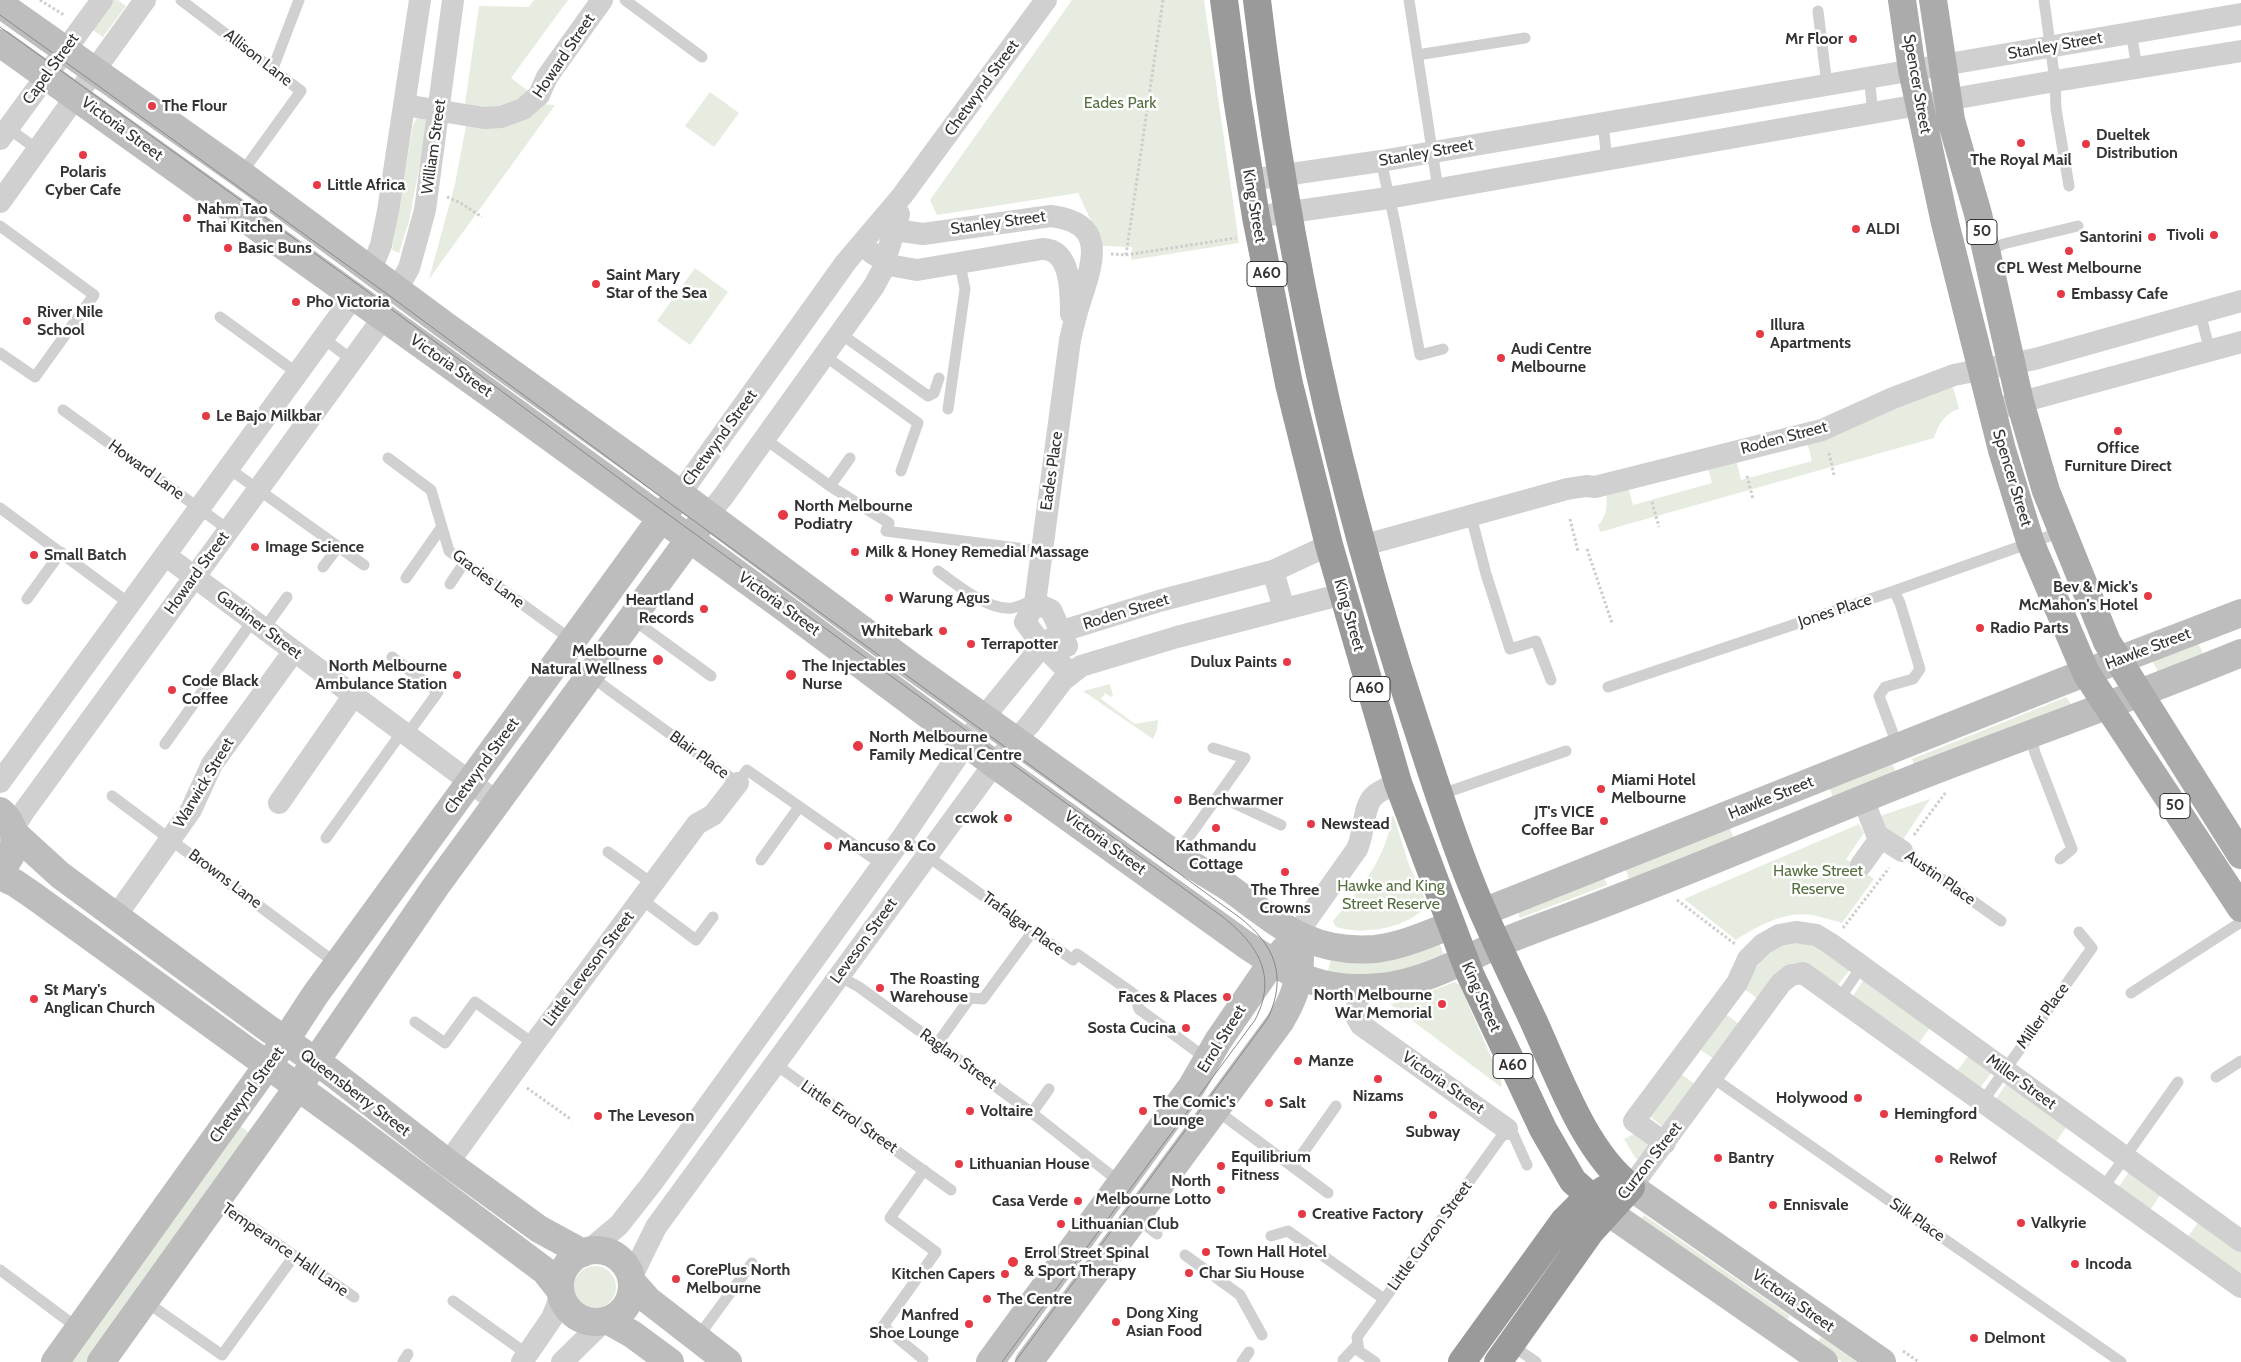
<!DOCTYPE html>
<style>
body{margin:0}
canvas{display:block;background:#fff}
</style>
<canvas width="2241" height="1362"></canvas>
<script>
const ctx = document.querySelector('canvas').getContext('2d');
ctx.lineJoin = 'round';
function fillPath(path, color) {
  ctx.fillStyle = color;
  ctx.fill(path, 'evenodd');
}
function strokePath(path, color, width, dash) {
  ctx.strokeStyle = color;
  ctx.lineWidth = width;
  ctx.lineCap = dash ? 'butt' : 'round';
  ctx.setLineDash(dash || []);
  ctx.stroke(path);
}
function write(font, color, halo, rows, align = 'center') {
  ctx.font = font + ' Cabin,sans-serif';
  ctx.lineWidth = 5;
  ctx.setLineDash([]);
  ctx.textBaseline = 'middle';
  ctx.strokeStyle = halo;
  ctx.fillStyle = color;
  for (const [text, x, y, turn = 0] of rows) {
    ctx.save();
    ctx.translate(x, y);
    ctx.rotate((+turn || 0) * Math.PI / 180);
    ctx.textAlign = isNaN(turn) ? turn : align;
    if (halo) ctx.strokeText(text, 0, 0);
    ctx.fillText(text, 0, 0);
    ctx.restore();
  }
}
fillPath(new Path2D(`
 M110,0H118L126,6L103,37L90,28Z
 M534,0H568L511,78L528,91C506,115 494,111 465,104L479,6L529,7Z
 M1072,0H1204L1239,243L1131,260L1132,247L1103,246L1078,193L937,215L930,200Z
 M710,92L739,113L714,147L685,126Z
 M542,104L555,105L429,279L455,184L466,126Z
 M429,117L409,221L399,253L392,250L413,125L417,118Z
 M695,268L728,292L690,345L657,321Z
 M1953,387L1959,409C1945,413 1938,425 1934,438L1600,532L1598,525C1608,516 1607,503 1606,491L1628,487L1633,505L1712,483L1707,464L1735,456L1741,480L1812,461L1806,438Z
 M2197,641L2203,653L2158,672L2152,660Z
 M1110,684L1113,696L1111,697L1105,693L1101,699L1135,724L1158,720L1157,730L1153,739L1083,691Z
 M2066,697L2071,704L2070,708L1916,769L1912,759Z
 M1892,763L1897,775L1834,800L1829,787Z
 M1930,799L1900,844L1877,817Z
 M1392,816L1394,817L1409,865L1425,899L1426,907C1405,929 1364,935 1336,927L1333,921C1361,888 1386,859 1392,816Z
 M1859,824L1864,833L1846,859L1874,879L1842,923C1832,920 1822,917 1812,915C1785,911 1757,926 1736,940L1684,899Z
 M1729,826L1734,838L1629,879L1625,867Z
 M1603,875L1607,885L1520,918L1516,908Z
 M1438,940L1444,955C1403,971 1372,980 1328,971L1332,956Z
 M1805,942L1851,968L1838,985C1791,954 1793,953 1758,999L1742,987L1767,953L1781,945Z
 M1864,979L1931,1026L1919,1043L1853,996Z
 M1454,982L1460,985L1502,1083L1501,1087L1390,1004L1411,999Z
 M1723,1012L1740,1025L1714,1059L1699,1049Z
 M1969,1055L1992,1072L1980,1088L1957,1071Z
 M1681,1074L1695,1084L1666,1129L1648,1115Z
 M2007,1083L2067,1126L2056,1142L1996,1099Z
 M238,1124L253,1136L89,1362H65Z
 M1636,1133L1651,1144L1639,1159H1636L1624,1139Z
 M2129,1172L2161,1194L2150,1210L2118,1188Z
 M1644,1215L1790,1316L1785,1322L1639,1222Z
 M2199,1221L2241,1251V1277L2187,1238Z
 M574 1287a21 21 0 1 1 42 0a21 21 0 1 1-42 0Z
 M1821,1337L1857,1362H1842L1816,1344Z`), '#e6ecdf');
strokePath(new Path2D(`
 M40,0L64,15
 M447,197L459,202L482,217
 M1111,254L1126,255L1236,238
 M1126,255L1163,0
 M1829,453L1834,475
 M1747,476L1753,499
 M1652,502L1659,527
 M1570,519L1578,551
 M1587,549L1612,623
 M1914,835L1946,792
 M1677,900L1735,944
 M1843,928L1889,868
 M527,1088L572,1120
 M1903,1351L1919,1362`), '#cdcdcd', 3, [2.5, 2.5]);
strokePath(new Path2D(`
 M181,0L301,91L241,174
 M625,0L702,57
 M1409,0L1438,189
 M2044,0L2055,81L2056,109L2069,186
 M1818,11L1827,85
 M2131,33L2137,67
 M1417,55L1525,38
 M273,68L299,0
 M1869,77L1873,113
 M1603,123L1607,161
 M8,128L38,150
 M1381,161L1395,223L1420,355L1443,349
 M0,226L94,295L35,377L0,353
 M1987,253L2003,244L2078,226
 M2200,313L2210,351
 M220,317L297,373
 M841,334L928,396L934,393L939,378
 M323,338L352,360
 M825,356L918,423L901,471
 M948,409L965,289L960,264
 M63,410L229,530
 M765,439L830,486L850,458
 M388,458L431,490L449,551L573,641
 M228,468L364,565
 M830,486L889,523L886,531L1040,551
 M0,508L130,604
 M1471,516L1486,574L1510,649L1536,641L1551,680
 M323,567L338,547
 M938,571C955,584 989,611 1012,608C1019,607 1028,602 1035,600
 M406,578L441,528
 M450,584L464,563
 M1894,591L1900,603L1920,669L1913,679L1885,687L1879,696L1898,747
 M27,599L61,552
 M631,618L711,676
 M264,629L287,597
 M563,654L608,689L738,783L747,770L883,865
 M392,657L438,692L406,736
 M1608,687L1894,591L2061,532
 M2030,734L2035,753L2072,849L2060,859
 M165,744L253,620
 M1439,795L1566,751
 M112,796L337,964
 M1219,796L1281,825
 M326,838L402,732
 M902,838L1073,960L1077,954L1134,994L1139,1009L1207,1059
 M1902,851L2001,921
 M608,852L653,884
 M1176,855L1245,758L1213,748
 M761,860L799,807
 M641,899L696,940L713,917
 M839,976L859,987L1032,1113L1121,1183
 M2131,993L2241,922
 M1840,998L1862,966
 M415,1022L445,1043L475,1002L534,1044
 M937,1044L970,998L983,999L1033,931
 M775,1064L951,1190
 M2216,1077L2241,1061
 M1713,1078L2121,1362
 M1983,1101L2092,948L2079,932
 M1216,1110L1328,1193
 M1032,1113L1049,1089
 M1293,1167L1336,1106
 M2103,1188L2178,1082
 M217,1202L354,1297
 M1135,1217L1157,1234
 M1271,1236L1288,1231L1384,1299
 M1185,1255L1240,1295L1262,1335
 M0,1270L79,1329
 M145,1301L222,1355L294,1256
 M453,1301L527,1354
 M698,1337L752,1263
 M1510,1344L1536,1362
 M923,1359L883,1326L936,1252L890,1218L924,1170
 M1343,1360L1357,1345
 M403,1362L408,1354
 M1242,1362L1249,1352
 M1375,1362L1359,1351L1357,1337L1507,1129L1514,1136L1527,1165`), '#d0d0d0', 11);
strokePath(new Path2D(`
 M405,105L484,118L501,117L523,109L539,95L547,77L602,0
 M0,139L102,0
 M1250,180L1381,161L2241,14
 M0,202L145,0
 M1256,217L1388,198L2055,81L2241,51
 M881,221L902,231L923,234L1051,216C1109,223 1092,264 1080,302C1076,314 1073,327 1070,340L1035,603L1025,622L1043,646L1070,673
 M872,253L894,266L917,270L1042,249C1071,248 1071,292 1071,314
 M371,270L381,245L388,211L420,0
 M397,289L409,268L425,210L453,0
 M2003,407L2241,342
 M680,494L846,262L902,196L1046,0
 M708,514L722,498L874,286L882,271L899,214
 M1361,546L1567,489L1586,486L1595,487L1822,430L1893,398L1954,375L2035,359L2241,301
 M165,555L497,802
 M1273,571L1284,609
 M1035,603L1051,610L1067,646
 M0,782L353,297
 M279,803L354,695
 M13,829L25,810L383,318
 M1877,835L1902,851
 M1861,865L1879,840L1863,799
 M116,916L191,810L212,764L294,651
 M1296,935L1357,849C1364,835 1363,807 1373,797C1379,790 1390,787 1398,783
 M1358,988L1357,1018L1361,1025L1507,1129
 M1665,1143L1634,1121L1737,983L1748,959L1763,944L1779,935L1796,932L1816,935L1831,944L2241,1241
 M448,1163L534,1044L697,824L713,815L738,783
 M1631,1187L1781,983L1791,975L1803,973L2241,1287
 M588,1251L619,1225L652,1183L902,838L984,717L1037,652L1051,639L1072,628L1159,601L1273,571L1329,545
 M631,1278L656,1227L994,764L1030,724L1063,680L1081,666L1177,637L1343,594
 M522,1362L552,1318L561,1295
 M562,1362L604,1321`), '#d0d0d0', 22);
strokePath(new Path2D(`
 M0,4L241,174L446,326L661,480L910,665L1176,855C1193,866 1211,876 1228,887C1278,923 1308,954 1375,949C1401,946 1426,935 1451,925
 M0,43L496,398L790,612L994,764L1246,945C1293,976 1323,993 1381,987C1422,983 1460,962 1496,945C1522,933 1550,924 1576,914C1689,872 1799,824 1910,780C2020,737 2132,698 2241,653
 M0,811C19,826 19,854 0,868
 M14,833L60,875L266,1027L331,1072L448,1163L539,1229L583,1253
 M0,876L15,883L34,896L357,1130L545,1271L560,1290
 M1483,912L2064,681L2241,613
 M1631,1187L1882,1362
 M1608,1212L1824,1362
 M560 1286a36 36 0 1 1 72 0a36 36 0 1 1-72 0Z
 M632,1282L648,1300L728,1362
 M607,1320L632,1334L670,1362
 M55,1362L285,1041L315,995L671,505
 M101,1362L298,1087L436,886L699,526
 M990,1362L1192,1086L1218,1041L1264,974L1284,950
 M1029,1362L1280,1022C1292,1002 1300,983 1300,959`), '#bdbdbd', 28);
strokePath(new Path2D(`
 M1902,0L1912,70L1945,223L2002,450L2031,544L2086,673L2241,908
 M1933,0L1951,120L1978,214L2020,402L2046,491L2107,642L2241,855`), '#ababab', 28);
strokePath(new Path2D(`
 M1224,0L1237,98L1256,217L1289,384L1329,545L1398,783L1470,974L1543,1129L1573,1181L1608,1212
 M1257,0C1286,245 1336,480 1413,715C1432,773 1450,832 1473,888C1491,933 1513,977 1533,1020C1558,1074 1584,1151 1631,1187L1591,1231L1498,1362
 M1462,1362L1564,1221L1581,1204L1605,1189`), '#9a9a9a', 28);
strokePath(new Path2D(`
 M0,15L394,299L653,491L1239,917C1274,944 1288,975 1268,1018L1015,1362
 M0,27L360,286L647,499L1223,917C1258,945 1278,976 1255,1020L1002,1362`), '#888', 1);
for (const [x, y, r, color] of [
 [1853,39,5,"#e63946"],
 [152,106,5,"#e63946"],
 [2021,143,5,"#e63946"],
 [2086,144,5,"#e63946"],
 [83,155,5,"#e63946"],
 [317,185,5,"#e63946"],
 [187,218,5,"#e63946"],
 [1856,229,5,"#e63946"],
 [2214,235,5,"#e63946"],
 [2152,237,5,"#e63946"],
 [228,248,5,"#e63946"],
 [2069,251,5,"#e63946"],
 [596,284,5,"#e63946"],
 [2061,294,5,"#e63946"],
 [296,302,5,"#e63946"],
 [27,321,5,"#e63946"],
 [1760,334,5,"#e63946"],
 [1501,358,5,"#e63946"],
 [206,416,5,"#e63946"],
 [2118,431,5,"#e63946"],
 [783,515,6,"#e63946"],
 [255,547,5,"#e63946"],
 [855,552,5,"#e63946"],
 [34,555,5,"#e63946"],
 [2148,596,5,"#e63946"],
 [889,598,5,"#e63946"],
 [704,609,5,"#e63946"],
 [1980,628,5,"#e63946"],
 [943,631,5,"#e63946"],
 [971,644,5,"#e63946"],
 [658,660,6,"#e63946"],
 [1287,662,5,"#e63946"],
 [457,675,5,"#e63946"],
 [791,675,6,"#e63946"],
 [172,690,5,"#e63946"],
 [858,746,6,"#e63946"],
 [1601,789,5,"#e63946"],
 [1178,800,5,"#e63946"],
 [1008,818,5,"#e63946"],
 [1604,821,5,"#e63946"],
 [1311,824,5,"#e63946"],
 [1216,828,5,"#e63946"],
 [828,846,5,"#e63946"],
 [1285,872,5,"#e63946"],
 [880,988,5,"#e63946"],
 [1227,997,5,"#e63946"],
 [34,999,5,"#e63946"],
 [1442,1004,5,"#e63946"],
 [1186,1028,5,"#e63946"],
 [1298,1061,5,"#e63946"],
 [1378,1079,5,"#e63946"],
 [1858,1098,5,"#e63946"],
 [1269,1103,5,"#e63946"],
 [970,1111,5,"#e63946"],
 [1143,1111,5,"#e63946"],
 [1884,1114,5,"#e63946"],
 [1433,1115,5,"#e63946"],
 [598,1116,5,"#e63946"],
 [1718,1158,5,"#e63946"],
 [1939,1159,5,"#e63946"],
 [959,1164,5,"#e63946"],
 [1221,1166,5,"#e63946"],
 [1221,1190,5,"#e63946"],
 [1078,1201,5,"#e63946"],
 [1773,1205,5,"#e63946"],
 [1302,1214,5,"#e63946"],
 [2021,1223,5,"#e63946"],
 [1061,1224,5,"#e63946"],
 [1206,1252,5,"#e63946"],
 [1013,1262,6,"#e63946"],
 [2075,1264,5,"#e63946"],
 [1189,1273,5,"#e63946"],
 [1005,1274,5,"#e63946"],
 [676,1279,5,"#e63946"],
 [987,1299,5,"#e63946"],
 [1116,1322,5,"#e63946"],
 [969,1324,5,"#e63946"],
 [1974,1338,5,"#e63946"]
]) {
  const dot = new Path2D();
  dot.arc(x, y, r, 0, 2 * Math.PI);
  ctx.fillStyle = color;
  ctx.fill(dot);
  strokePath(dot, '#fff', 2);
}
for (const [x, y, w] of [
 [1982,232,30],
 [1267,274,40],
 [1370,689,40],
 [2175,806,30],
 [1513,1066,40]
]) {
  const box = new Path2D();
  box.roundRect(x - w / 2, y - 12.5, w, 25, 4);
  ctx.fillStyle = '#fff';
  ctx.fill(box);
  strokePath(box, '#333', 1);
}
write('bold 15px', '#333', null, [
 ["50",1982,232],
 ["A60",1267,274],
 ["A60",1370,689],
 ["50",2175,806],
 ["A60",1513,1066]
]);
write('bold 16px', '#333', '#fff', [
 ["Mr Floor",1843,39,"right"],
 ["The Flour",162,106],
 ["Dueltek",2096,135],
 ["Distribution",2096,153],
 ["The Royal Mail",2021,160,"center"],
 ["Polaris",83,172,"center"],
 ["Cyber Cafe",83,190,"center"],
 ["Little Africa",327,185],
 ["Nahm Tao",197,209],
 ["Thai Kitchen",197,227],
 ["ALDI",1866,229],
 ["Tivoli",2204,235,"right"],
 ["Santorini",2142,237,"right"],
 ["Basic Buns",238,248],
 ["CPL West Melbourne",2069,268,"center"],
 ["Saint Mary",606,275],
 ["Star of the Sea",606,293],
 ["Embassy Cafe",2071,294],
 ["Pho Victoria",306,302],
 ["River Nile",37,312],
 ["School",37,330],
 ["Illura",1770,325],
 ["Apartments",1770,343],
 ["Audi Centre",1511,349],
 ["Melbourne",1511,367],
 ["Le Bajo Milkbar",216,416],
 ["Office",2118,448,"center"],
 ["Furniture Direct",2118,466,"center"],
 ["North Melbourne",794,506],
 ["Podiatry",794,524],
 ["Image Science",265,547],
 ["Milk & Honey Remedial Massage",865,552],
 ["Small Batch",44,555],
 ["Bev & Mick's",2138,587,"right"],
 ["McMahon's Hotel",2138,605,"right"],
 ["Warung Agus",899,598],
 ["Heartland",694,600,"right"],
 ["Records",694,618,"right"],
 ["Radio Parts",1990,628],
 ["Whitebark",933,631,"right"],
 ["Terrapotter",981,644],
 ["Melbourne",647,651,"right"],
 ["Natural Wellness",647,669,"right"],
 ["Dulux Paints",1277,662,"right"],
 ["North Melbourne",447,666,"right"],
 ["Ambulance Station",447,684,"right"],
 ["The Injectables",802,666],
 ["Nurse",802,684],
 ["Code Black",182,681],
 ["Coffee",182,699],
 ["North Melbourne",869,737],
 ["Family Medical Centre",869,755],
 ["Miami Hotel",1611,780],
 ["Melbourne",1611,798],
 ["Benchwarmer",1188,800],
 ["JT's VICE",1594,812,"right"],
 ["Coffee Bar",1594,830,"right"],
 ["ccwok",998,818,"right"],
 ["Newstead",1321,824],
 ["Mancuso & Co",838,846],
 ["Kathmandu",1216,846,"center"],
 ["Cottage",1216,864,"center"],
 ["The Three",1285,890,"center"],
 ["Crowns",1285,908,"center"],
 ["The Roasting",890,979],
 ["Warehouse",890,997],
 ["St Mary's",44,990],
 ["Anglican Church",44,1008],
 ["North Melbourne",1432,995,"right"],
 ["War Memorial",1432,1013,"right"],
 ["Faces & Places",1217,997,"right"],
 ["Sosta Cucina",1176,1028,"right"],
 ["Manze",1308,1061],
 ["Nizams",1378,1096,"center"],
 ["Holywood",1848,1098,"right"],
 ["The Comic's",1153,1102],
 ["Lounge",1153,1120],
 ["Salt",1279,1103],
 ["Voltaire",980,1111],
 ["Hemingford",1894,1114],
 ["The Leveson",608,1116],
 ["Subway",1433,1132,"center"],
 ["Equilibrium",1231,1157],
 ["Fitness",1231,1175],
 ["Bantry",1728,1158],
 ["Relwof",1949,1159],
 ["Lithuanian House",969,1164],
 ["North",1211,1181,"right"],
 ["Melbourne Lotto",1211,1199,"right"],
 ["Casa Verde",1068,1201,"right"],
 ["Ennisvale",1783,1205],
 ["Creative Factory",1312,1214],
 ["Valkyrie",2031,1223],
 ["Lithuanian Club",1071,1224],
 ["Town Hall Hotel",1216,1252],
 ["Errol Street Spinal",1024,1253],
 ["& Sport Therapy",1024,1271],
 ["Incoda",2085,1264],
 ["CorePlus North",686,1270],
 ["Melbourne",686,1288],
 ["Char Siu House",1199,1273],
 ["Kitchen Capers",995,1274,"right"],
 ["The Centre",997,1299],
 ["Dong Xing",1126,1313],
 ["Asian Food",1126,1331],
 ["Manfred",959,1315,"right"],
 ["Shoe Lounge",959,1333,"right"],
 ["Delmont",1984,1338]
], 'left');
write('16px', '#333', '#fff', [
 ["Stanley Street",2055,46,-10],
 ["Howard Street",564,56,-56],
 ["Allison Lane",258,58,38],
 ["Capel Street",51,69,-54],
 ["Spencer Street",1917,84,80],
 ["Chetwynd Street",982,88,-54],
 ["Victoria Street",122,129,36],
 ["William Street",434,147,-82],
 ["Stanley Street",1426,153,-10],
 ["King Street",1254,206,80],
 ["Stanley Street",998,223,-8],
 ["Victoria Street",451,366,35],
 ["Chetwynd Street",720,438,-54],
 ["Roden Street",1784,438,-15],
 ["Howard Lane",146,470,36],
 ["Eades Place",1052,471,-82],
 ["Spencer Street",2012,478,73],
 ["Howard Street",197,573,-54],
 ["Gracies Lane",488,579,37],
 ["Victoria Street",779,604,36],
 ["Jones Place",1835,611,-18],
 ["Roden Street",1126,612,-17],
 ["King Street",1349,615,74],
 ["Gardiner Street",259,625,37],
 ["Hawke Street",2148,649,-21],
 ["Blair Place",699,755,36],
 ["Chetwynd Street",482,766,-54],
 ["Warwick Street",204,783,-59],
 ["Hawke Street",1771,798,-22],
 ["Victoria Street",1105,843,36],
 ["Austin Place",1940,878,35],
 ["Browns Lane",225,879,37],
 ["Trafalgar Place",1023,924,36],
 ["Leveson Street",864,941,-54],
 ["Little Leveson Street",589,969,-53],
 ["King Street",1481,997,66],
 ["Miller Place",2043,1016,-54],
 ["Errol Street",1222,1039,-58],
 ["Raglan Street",958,1059,36],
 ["Miller Street",2021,1082,36],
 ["Victoria Street",1443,1083,35],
 ["Queensberry Street",355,1093,37],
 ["Chetwynd Street",247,1095,-54],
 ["Little Errol Street",849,1117,35],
 ["Curzon Street",1650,1161,-52],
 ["Silk Place",1917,1220,35],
 ["Little Curzon Street",1430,1236,-54],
 ["Temperance Hall Lane",285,1250,35],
 ["Victoria Street",1793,1301,35]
]);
write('16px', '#56703f', '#fff', [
 ["Eades Park",1120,103],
 ["Hawke Street",1818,871],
 ["Reserve",1818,889],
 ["Hawke and King",1391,886],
 ["Street Reserve",1391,904]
]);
</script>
